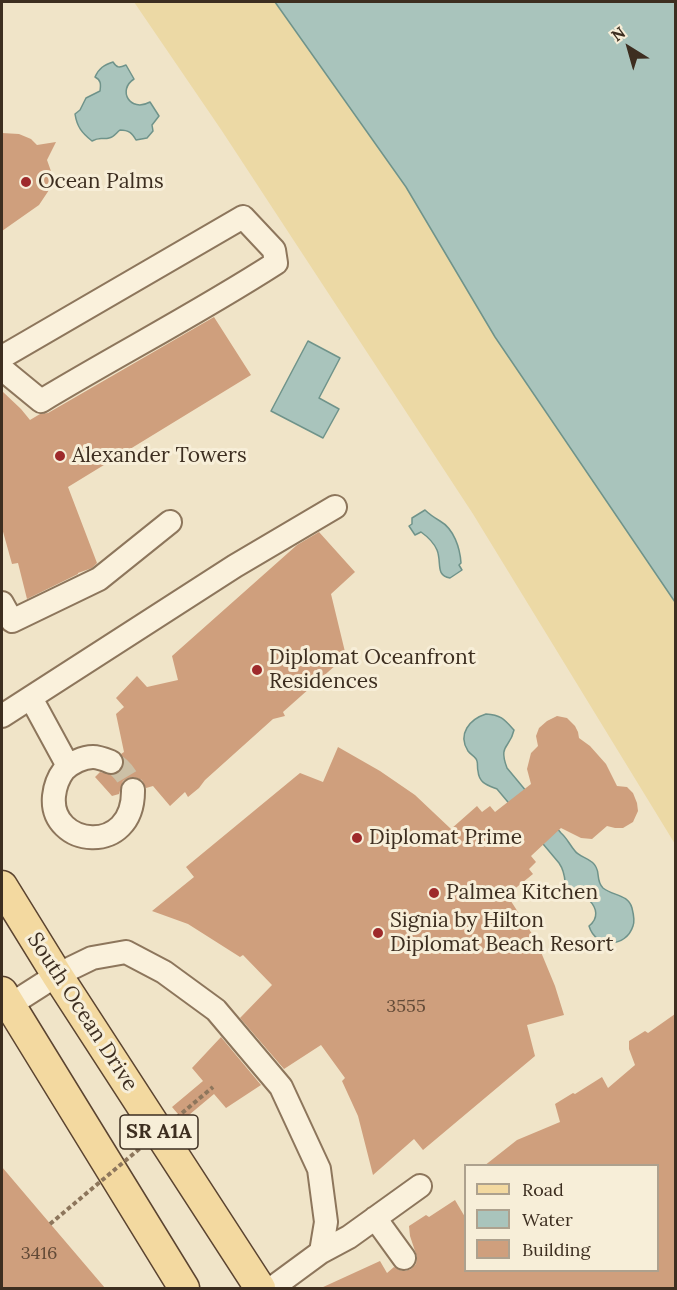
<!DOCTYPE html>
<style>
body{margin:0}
#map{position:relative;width:677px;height:1290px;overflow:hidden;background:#f0e4c8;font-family:Lora,serif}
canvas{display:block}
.frame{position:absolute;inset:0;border:3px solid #3d2e20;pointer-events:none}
.legend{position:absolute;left:464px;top:1164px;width:195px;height:108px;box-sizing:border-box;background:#f7eed8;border:2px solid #ada18e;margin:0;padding:8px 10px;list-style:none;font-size:18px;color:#3d2e20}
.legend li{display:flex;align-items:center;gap:12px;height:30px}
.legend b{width:30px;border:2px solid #ada18e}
.north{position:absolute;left:599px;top:18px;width:60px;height:60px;-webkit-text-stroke:4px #f7eed8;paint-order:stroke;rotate:323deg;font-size:16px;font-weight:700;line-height:24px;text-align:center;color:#3d2e20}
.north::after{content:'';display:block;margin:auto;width:21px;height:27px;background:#3d2e20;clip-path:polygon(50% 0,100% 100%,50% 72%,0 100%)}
</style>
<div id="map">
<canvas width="677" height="1290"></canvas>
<div class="frame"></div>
<ul class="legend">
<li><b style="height:8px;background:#f3d9a0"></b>Road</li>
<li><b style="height:16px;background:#a9c4bc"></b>Water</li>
<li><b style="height:16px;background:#cf9f7d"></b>Building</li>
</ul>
<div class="north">N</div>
</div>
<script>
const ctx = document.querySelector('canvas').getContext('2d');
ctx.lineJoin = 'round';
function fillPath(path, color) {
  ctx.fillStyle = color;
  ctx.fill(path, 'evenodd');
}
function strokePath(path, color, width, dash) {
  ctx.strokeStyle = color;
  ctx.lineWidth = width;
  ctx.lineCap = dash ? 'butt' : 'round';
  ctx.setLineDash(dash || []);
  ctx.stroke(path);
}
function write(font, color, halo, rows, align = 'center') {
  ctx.font = font + ' Lora,serif';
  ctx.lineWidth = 6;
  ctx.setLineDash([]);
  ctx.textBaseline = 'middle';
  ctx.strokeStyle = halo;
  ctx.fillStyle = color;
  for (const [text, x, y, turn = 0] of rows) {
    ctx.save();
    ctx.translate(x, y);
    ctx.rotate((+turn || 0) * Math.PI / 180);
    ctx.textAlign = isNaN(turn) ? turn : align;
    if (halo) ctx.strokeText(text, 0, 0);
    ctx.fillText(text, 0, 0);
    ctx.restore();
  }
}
fillPath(new Path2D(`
 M134,2H275L406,187L495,337L669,591L676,602L675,844L473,514L222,131Z`), '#ecd9a5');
const water = new Path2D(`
 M275,2H675V602L495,337L406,187Z
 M113,62C117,68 119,68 126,65L134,79C117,90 130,113 150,102L159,116L152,125L153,131L147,138L136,140C132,133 129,130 120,130C116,133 114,137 109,138C102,140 101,136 92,141C82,133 77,127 75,114L80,110L86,98L100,91C101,84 101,80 95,77C99,68 104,65 113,62Z
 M308,341L340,358L319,398L339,409L323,438L271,411Z
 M425,510C430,515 435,518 440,521C454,529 460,548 461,563L459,565L462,570L450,578C435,576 442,562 437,550C434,543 428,537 421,532L415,535L409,526L412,524V518Z
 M486,714C501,715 504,719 514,730C510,749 498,744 507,768L561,833C567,838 569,844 575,851C580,858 592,858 596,867C600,874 596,881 603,888C613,896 628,894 632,908C633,912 635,921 633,926C626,948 596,949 589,926C599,918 597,908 589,900L578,898L572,900C560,888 570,879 559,863L497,789C487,785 479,783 478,771C477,768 478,764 477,761C476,757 471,755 468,751C457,734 470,719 486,714Z`);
fillPath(water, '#a9c4bc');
strokePath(water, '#6f938a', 1.5);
fillPath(new Path2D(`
 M2,133L19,134L31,139L37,145L56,142L47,160L52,174L49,190L39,205L2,231Z
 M214,317L251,375L68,487L97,563L92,568L78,573V574L27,599L18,563L12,564L2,528V391L21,409L30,420L40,414L48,413Z
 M319,532L355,572L331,594L346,656L283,712L285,716L273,719L205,780L199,788L188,797L185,792L170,806L153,786L146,788L142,780L134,777L128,778L123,781L119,794L112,796L95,777L100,772L113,775L120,772L124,766V760L121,754L124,752L116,714L124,707L116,698L137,676L147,687L178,680L172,656L297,545Z
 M557,716L567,718L575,726L578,732L579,738L590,746L606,764L617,786L627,787L633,793L637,803L638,811L633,822L623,828H615L607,826L592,839L581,838L561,828L531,856L536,862L529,869L533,874L507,895L536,940L555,986L564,1015L527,1025L535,1056L423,1150L414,1139L373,1175L358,1116L342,1081L345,1078L321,1045L284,1069L240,1018L272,985L243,955L240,957L188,924L152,911L194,877L186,867L300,773L323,782L338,747L380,771L415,795L451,829L477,806L482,812L490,806L495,812L531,784L527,769L531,753L538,746L536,736L539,728L547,721Z
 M675,1014V1288H321L380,1261L387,1273L394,1267L399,1270L405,1271L411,1269L416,1264L417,1257L410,1236L409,1226L426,1215L429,1217L455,1200L465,1217V1270H657V1166H484L517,1140L560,1122L555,1104L573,1093L575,1094L602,1077L608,1088L635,1065L629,1049V1041L645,1031L648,1033Z
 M221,1037L261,1085L226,1108L214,1094L183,1120L172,1107L203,1081L192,1068Z
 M2,1167L53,1227L105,1288H2Z`), '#cf9f7d');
strokePath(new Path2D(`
 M111,762C124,769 128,778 133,790`), '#ccc0a6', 22, [22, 11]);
const minor = new Path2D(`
 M2,357L243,217L274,250L276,263C200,312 119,354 41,401L2,369
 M2,603L12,621L99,579L170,522
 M31,698L68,766
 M2,716L235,566L335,507
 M111,762C106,760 99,757 93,757C83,757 71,763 64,770C58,778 55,786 54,796C49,847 134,857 133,790
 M10,1005L57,975L92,958L126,952L164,972L216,1010L281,1087L319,1169L326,1222L321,1252L272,1288
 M375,1218L404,1258
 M321,1252L349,1237L420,1186`);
const major = new Path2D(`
 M2,886L57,975L260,1288
 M2,992L184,1288`);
strokePath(minor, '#8d765c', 26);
strokePath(major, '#5b4430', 33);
strokePath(minor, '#faf1dc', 22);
strokePath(major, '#f3d9a0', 30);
strokePath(new Path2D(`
 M50,1224L213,1087`), '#8d765c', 4, [4.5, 3]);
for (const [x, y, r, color] of [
 [26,182,6,"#9e2a2b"],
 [60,456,6,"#9e2a2b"],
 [257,670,6,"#9e2a2b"],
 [357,838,6,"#9e2a2b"],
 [434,893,6,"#9e2a2b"],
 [378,933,6,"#9e2a2b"]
]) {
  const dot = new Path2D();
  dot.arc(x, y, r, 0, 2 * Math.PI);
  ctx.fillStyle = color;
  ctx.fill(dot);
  strokePath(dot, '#f7eed8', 2);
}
write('18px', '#624a37', null, [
 ["3555",406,1007],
 ["3416",39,1254]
]);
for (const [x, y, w] of [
 [159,1132,78]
]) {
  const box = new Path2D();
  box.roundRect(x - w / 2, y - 17, w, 34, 4.5);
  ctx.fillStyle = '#f7eed8';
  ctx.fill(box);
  strokePath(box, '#3d2e20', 1.5);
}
write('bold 20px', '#3d2e20', null, [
 ["SR A1A",159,1132]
]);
write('21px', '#3d2e20', '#f7eed8', [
 ["Ocean Palms",38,182],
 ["Alexander Towers",72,456],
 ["Diplomat Oceanfront",269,658],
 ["Residences",269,682],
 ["Diplomat Prime",369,838],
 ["Palmea Kitchen",446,893],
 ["Signia by Hilton",390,921],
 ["Diplomat Beach Resort",390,945]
], 'left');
write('21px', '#3d2e20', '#f7eed8', [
 ["South Ocean Drive",82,1012,57]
]);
</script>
